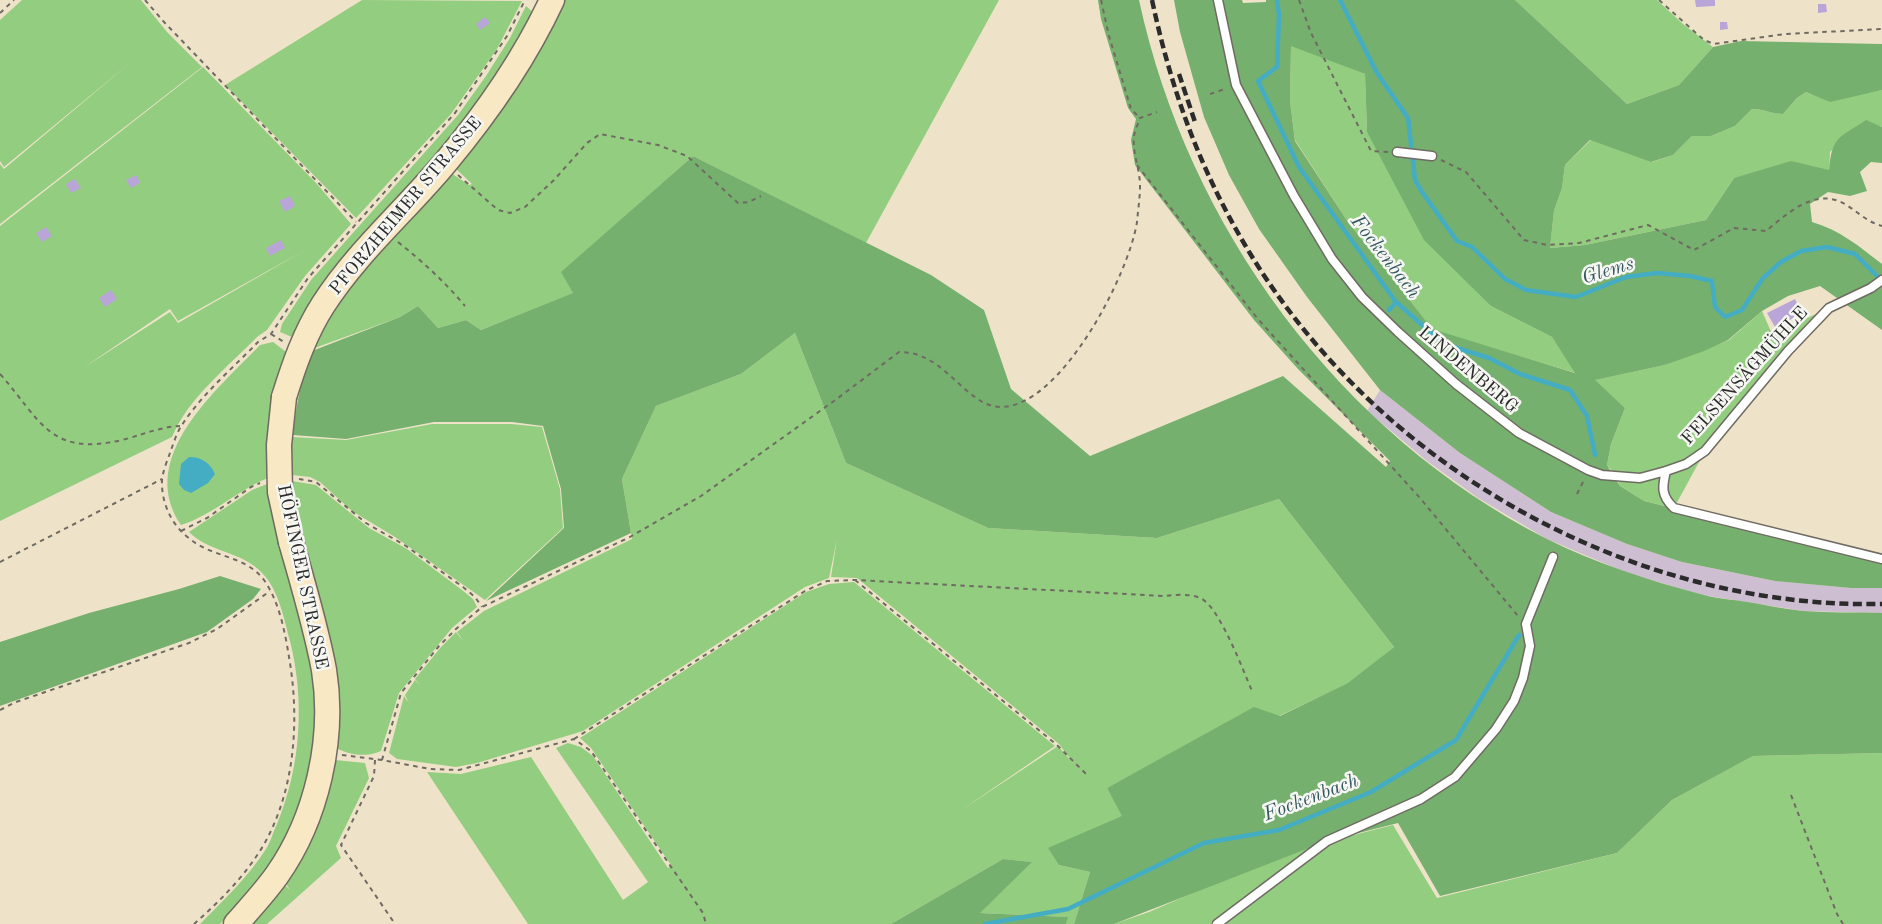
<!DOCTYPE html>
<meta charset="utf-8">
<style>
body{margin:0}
canvas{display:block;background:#eee3c8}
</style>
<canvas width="1882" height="924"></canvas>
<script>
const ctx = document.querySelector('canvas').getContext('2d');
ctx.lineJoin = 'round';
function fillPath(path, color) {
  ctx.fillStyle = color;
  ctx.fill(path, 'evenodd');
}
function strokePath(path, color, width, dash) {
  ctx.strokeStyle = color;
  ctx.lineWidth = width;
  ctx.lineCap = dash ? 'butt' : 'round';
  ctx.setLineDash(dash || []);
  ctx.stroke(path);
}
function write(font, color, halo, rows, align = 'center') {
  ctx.font = font + ' "Old Standard TT",serif';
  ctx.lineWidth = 5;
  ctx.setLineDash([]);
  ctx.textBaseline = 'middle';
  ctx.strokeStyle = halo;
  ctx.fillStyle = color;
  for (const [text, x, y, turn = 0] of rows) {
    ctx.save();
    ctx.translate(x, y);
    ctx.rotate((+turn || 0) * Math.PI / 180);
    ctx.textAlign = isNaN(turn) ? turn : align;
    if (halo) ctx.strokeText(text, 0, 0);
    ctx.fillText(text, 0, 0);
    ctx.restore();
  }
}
fillPath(new Path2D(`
 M1380,390L1460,453L1551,512L1627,544L1682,562L1775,581L1851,588H1882V613L1803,611L1702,595L1625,572L1547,539L1478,498L1427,461L1367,411Z`), '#cebed1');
fillPath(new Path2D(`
 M22,0H141L167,32L202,67L0,224V164L4,169L131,62L4,167L0,161V20Z
 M362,0L522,1L497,49L451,114L356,218L225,85Z
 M560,0H999L866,243L693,156L562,272L574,293L481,330L466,320L438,328L418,306L400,317L312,349L328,317L347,289L448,171L469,185L472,184L453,166Z
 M1515,0H1657L1683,24L1713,47L1679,85L1627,104Z
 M526,6L536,15L455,137L297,332L292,337L280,332L282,324L311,280L458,115L486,76L510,38Z
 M1291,45L1365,74L1367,132L1491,306L1552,337L1576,373L1432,330L1348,222L1295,140L1290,101Z
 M203,67L317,184L351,224L305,276L267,330L257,337C227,368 189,397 172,437L0,521V226ZM307,249L178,323L170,312L83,368L170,309L178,321Z
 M1882,90V127L1866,121L1830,152L1829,170L1734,178L1706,220L1585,245L1550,248L1554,211L1562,188L1565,165L1591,140L1652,162L1673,155L1692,136H1711L1735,126L1752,109C1764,109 1772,114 1783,114L1797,98L1806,92C1824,102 1862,94 1882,90Z
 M1829,308L1705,451L1674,508L1644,501L1620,486L1616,476L1607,465L1611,444L1625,408L1594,380L1665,365L1729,340L1762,311L1772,334Z
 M795,333L846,463L988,528L1157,538L1279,499L1394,647L1349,683L1279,716L1175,752L1107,788L1123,816L1059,865L1090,872L1074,924H1066L1067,917L979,913L1031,862L1003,859L891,924H528L427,772L461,774L531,757L623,900L648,882L556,748L568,743L581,747L593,756L668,868L671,865L591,748L580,738L806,592L829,584L854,582L1055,746L960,811L1058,746L1074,764L1059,744L857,578L831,577L837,539L829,578L805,587L583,731L477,763L456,767L397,759L389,753L404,696L409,703L405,695L415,680L420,685L415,679L441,647L456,632L464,642L457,632L484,611L632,539L622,479L656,406L741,374Z
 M273,342L285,351V362L268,440V478C236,491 213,515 181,525C135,457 218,389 260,345Z
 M432,424H511L542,427L560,489L563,528L485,600L395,537L352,511L320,482L310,477L292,475V437L346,440Z
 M292,481L316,485L369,528L407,549L462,590L473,599L477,607L452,628L399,693L381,751C365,758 347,755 333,746L297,529Z
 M267,484C277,533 293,580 305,629C331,743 306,843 220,924H200C224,900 248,877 266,849C271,841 273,832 277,824C301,766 305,701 290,641C284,619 279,591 263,574C243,551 210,553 189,532L252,490Z
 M1882,753V924H1114L1149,912L1287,852L1393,825L1437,898L1617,853L1672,800L1753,756Z
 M335,760L365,763L369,778L336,846L341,858L267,924H251L285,885L290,890L286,884C311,844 327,807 335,760Z`), '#93cd80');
fillPath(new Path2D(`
 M1098,0H1139C1188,227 1339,433 1547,539C1595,563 1648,580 1700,594C1713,598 1727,599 1741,601C1762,604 1783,609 1803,611C1829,613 1856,612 1882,613V753L1753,756L1672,800L1617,853L1440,896L1398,823L1327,841L1114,924H1074L1090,872L1059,865L1048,848L1122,816L1107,788L1254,707L1280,716L1348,683L1394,647L1279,499L1157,538L988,528L846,463L795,333L741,374L656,406L622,479L631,533L486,601L564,528L561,489L543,426L512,422H434L346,439L293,435C296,406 301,379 312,351L400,317L418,306L438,328L466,320L481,330L573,293L561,272L693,156L931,275L984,310L1011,389L1090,456L1283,376L1386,467L1390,461L1298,369L1254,320L1135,165L1131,140L1136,119L1128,108L1101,19Z
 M1174,0H1242L1243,3L1266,2V0H1515L1627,104L1679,85L1713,47L1741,41L1882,44V90L1830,102L1806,92L1797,98L1783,114C1772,114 1764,109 1752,109L1735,126L1711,136H1692L1673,155L1651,162L1590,140L1565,165L1562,188L1554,211L1550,248L1585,245L1706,220L1734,178L1791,161L1829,170C1832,136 1839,138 1866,120L1882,127V163L1871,162L1860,172L1867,191L1850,196L1828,192L1810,204L1812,222C1840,230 1860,247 1882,264V330L1820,286L1788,296L1762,311L1728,340L1704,351L1665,365L1595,380L1625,408L1611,444L1607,465L1620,486L1644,501L1882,559V588H1851L1775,581L1682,562L1627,544L1551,512L1460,453L1380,390L1307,297L1259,229L1229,175L1204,117L1180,32ZM1291,46L1365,74L1367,132L1424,240L1491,306L1552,337L1575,373L1432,329L1348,222L1295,141L1290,101Z
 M220,576L261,589L253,599L207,632L0,706V642L89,613L179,589Z
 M1003,859L1032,862L980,913L1068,917L1066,924H891Z`), '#76b06e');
fillPath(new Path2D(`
 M189,457C202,457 210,463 215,474L208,483L191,493L184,490L179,484L181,464Z`), '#44adc3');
strokePath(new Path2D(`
 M1277,0L1279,15L1277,67L1258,81L1299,167L1396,302L1444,344L1489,358L1520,374L1570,390L1587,416L1595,455
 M1340,0L1377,73L1408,118L1415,180L1422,192L1457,241L1472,247L1505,279L1526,290L1576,297L1626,277L1657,273L1690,276L1712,281L1715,307L1725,317L1742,310L1763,278L1781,262L1801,251L1827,247L1855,254L1882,281
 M1389,310L1396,302
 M985,924L1068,909L1204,843L1279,830L1371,792L1456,740L1519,635`), '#44adc3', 4.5);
fillPath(new Path2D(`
 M1695,0H1715V6L1696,7Z
 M1818,4H1826L1827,12L1818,13Z
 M485,17L490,23L480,30L476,24Z
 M1720,22H1727L1728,29L1720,30Z
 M136,175L140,183L131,188L126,180Z
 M75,179L81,188L71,193L66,184Z
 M290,196L295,206L285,212L279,201Z
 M46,227L52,236L42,242L36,233Z
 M281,240L285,248L270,256L266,248Z
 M111,290L117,299L105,307L99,298Z
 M1795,299L1802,314L1775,327L1767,313Z`), '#b9a5d7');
const lane = new Path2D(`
 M1218,0L1236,85L1294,196L1332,259L1362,297L1398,332L1456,384L1519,433L1588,470L1602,475L1640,478L1666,471L1686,464L1705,451L1788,351L1829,308L1871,288L1882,280
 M1397,152L1432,156
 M1666,471C1662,487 1661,496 1674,508L1882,559
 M1217,924L1327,841L1421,799L1455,777L1496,729L1514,701L1523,678L1530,646L1526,624L1553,557`);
const secondary = new Path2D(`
 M284,397C294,365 305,333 323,305C357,252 405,211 445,163C486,114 525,58 552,0
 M236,924C250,908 265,892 277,875C317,818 335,739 324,670C316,627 303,584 291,542`);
strokePath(lane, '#6f6b62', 11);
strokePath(secondary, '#6f6b62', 27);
strokePath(new Path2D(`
 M145,0L164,22L356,222
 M1101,0L1109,36L1131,109L1140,118
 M1299,0L1311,33L1371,151L1388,152
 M1659,0L1704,40L1714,44L1785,34L1882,29
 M0,13L14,0
 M1210,94L1225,89
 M1441,160L1466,172L1524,240L1547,245L1579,243L1648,225L1694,250L1734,228L1766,231C1788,213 1815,187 1845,204C1858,212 1867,222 1882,226
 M1137,165L1257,318L1420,498L1518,616
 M458,175L498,210L510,213L525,207L554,180L587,143L600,134L658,145L687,156L738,203L749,202L761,196
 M398,242C423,262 445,282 465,306
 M271,334L284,342
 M0,374C41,420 49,457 122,440C142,435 159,427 180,426
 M299,479L316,482L366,523L406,546L463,587L475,597L482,607
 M1577,494L1584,480
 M181,531L207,518L251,487L260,483
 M0,562L162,479
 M855,580L1057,745L1087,775
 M0,710L16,702L189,643L217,629L270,591
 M574,739L805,591L827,581L855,580L1164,596C1176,595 1191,593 1202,599C1220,609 1243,670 1252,691
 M342,755L382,760L430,769L459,770L574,739L591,751L703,913L706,924
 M375,760L374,776L341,845L395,924
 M382,760L401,693L439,646L456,629L482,607L630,537L701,496L834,401L899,352C945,351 965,406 1000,407C1061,408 1129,274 1137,222C1138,210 1140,198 1140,186C1140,169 1132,152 1134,136C1135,130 1138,124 1140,118L1157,112
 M1791,795L1837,914L1843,924
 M194,924C220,901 245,876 263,846C295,791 300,720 289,657C285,632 279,601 264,580C245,555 213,558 190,539C172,526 161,503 162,480C163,470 168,459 171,450C174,442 177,432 182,425C201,395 234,367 258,342L271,334L308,278L455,113L507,36L525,0`), '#6f6b62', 2, [4.5, 4.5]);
strokePath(lane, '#fff', 8);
strokePath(secondary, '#f8e8c3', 24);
strokePath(new Path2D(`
 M1152,0C1171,89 1199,167 1245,245C1374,464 1627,609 1882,604
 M1179,74L1195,122`), '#2b2b2b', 4.5, [9, 4.5]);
const secondaryBridge = new Path2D(`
 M284,397L279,445L280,492L291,542`);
strokePath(secondaryBridge, '#6f6b62', 27, []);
strokePath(secondaryBridge, '#f8e8c3', 24);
write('18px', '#2b2b2b', '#f6f6f2', [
 ["PFORZHEIMER STRASSE",406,206,-50],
 ["LINDENBERG",1468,370,40],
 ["FELSENSÄGMÜHLE",1745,376,-48],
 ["HÖFINGER STRASSE",302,577,78]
]);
write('italic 20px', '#345860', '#f6f6f2', [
 ["Fockenbach",1385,257,52],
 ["Glems",1608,271,-17],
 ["Fockenbach",1311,798,-21]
]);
</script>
